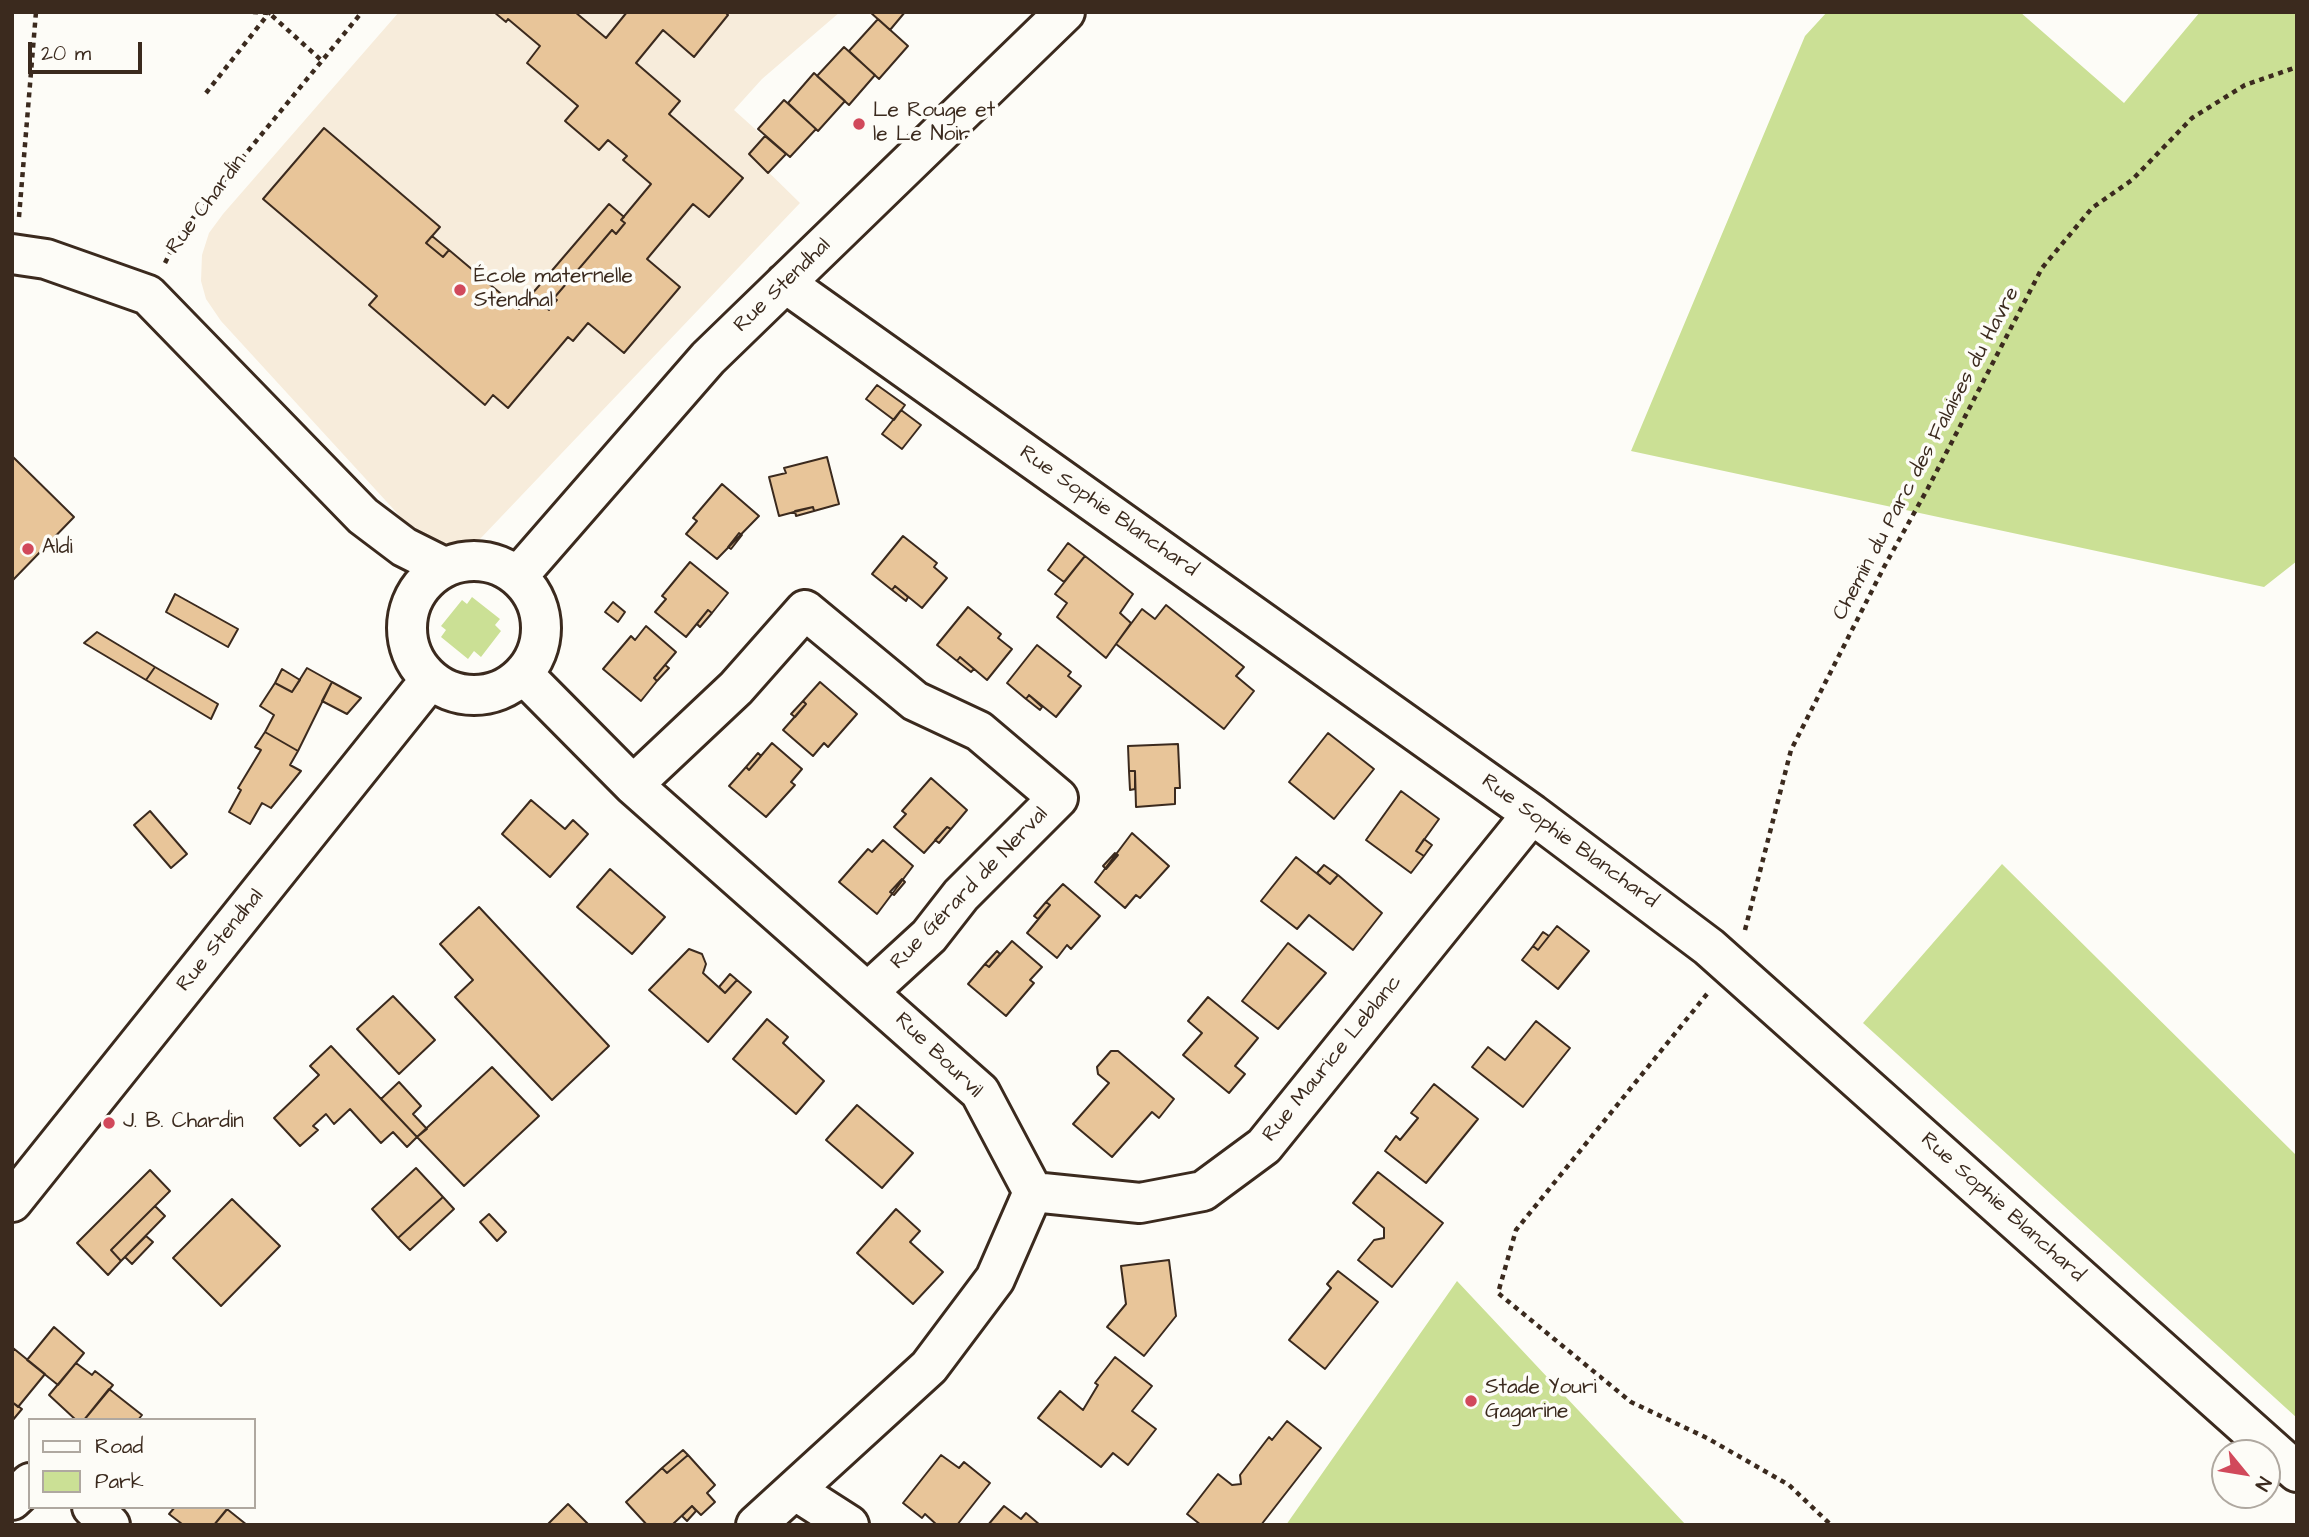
<!DOCTYPE html>
<meta charset="utf-8">
<style>
body{margin:0}
#map{position:relative;width:2309px;height:1537px;overflow:hidden;background:#fdfcf7;font-family:"Architects Daughter",sans-serif}
canvas{display:block}
.frame{position:absolute;inset:0;border:14px solid #3b2a1e;pointer-events:none}
.legend{position:absolute;left:28px;top:1418px;width:228px;height:91px;box-sizing:border-box;background:#fdfcf7;border:2px solid #afa8a0;margin:0;padding:9px 12px;list-style:none;font-size:21px;color:#3b2a1e}
.legend li{display:flex;align-items:center;gap:14px;height:35px}
.legend b{width:35px;border:2px solid #afa8a0}
.north{position:absolute;left:2211px;top:1439px;width:70px;height:70px;box-sizing:border-box;background:#fdfcf7;border:2px solid #afa8a0;border-radius:50%;rotate:120deg;font-size:19px;font-weight:700;line-height:28px;text-align:center;color:#3b2a1e}
.north::after{content:'';display:block;margin:auto;width:24px;height:32px;background:#d1495b;clip-path:polygon(50% 0,100% 100%,50% 72%,0 100%)}
.scale{position:absolute;left:28px;top:42px;width:114px;height:32px;box-sizing:border-box;border:4px solid #3b2a1e;border-top:0;padding-left:9px;font-size:21px;line-height:24px;white-space:nowrap;color:#3b2a1e;-webkit-text-stroke:5px #fdfcf7;paint-order:stroke}
</style>
<div id="map">
<canvas width="2309" height="1537"></canvas>
<div class="frame"></div>
<ul class="legend">
<li><b style="height:9px;background:#fdfcf7"></b>Road</li>
<li><b style="height:19px;background:#cbe095"></b>Park</li>
</ul>
<div class="north">N</div>
<div class="scale">20 m</div>
</div>
<script>
const ctx = document.querySelector('canvas').getContext('2d');
ctx.lineJoin = 'round';
function fillPath(path, color) {
  ctx.fillStyle = color;
  ctx.fill(path, 'evenodd');
}
function strokePath(path, color, width, dash) {
  ctx.strokeStyle = color;
  ctx.lineWidth = width;
  ctx.lineCap = dash ? 'butt' : 'round';
  ctx.setLineDash(dash || []);
  ctx.stroke(path);
}
function write(font, color, halo, rows, align = 'center') {
  ctx.font = font + ' "Architects Daughter",sans-serif';
  ctx.lineWidth = 7;
  ctx.setLineDash([]);
  ctx.textBaseline = 'middle';
  ctx.strokeStyle = halo;
  ctx.fillStyle = color;
  for (const [text, x, y, turn = 0] of rows) {
    ctx.save();
    ctx.translate(x, y);
    ctx.rotate((+turn || 0) * Math.PI / 180);
    ctx.textAlign = isNaN(turn) ? turn : align;
    if (halo) ctx.strokeText(text, 0, 0);
    ctx.fillText(text, 0, 0);
    ctx.restore();
  }
}
fillPath(new Path2D(`
 M399,12H840L762,79L734,110L764,137L750,154L800,203L460,560L441,561L221,321L206,299L201,281L202,255L209,233L223,214Z`), '#f7ecdb');
fillPath(new Path2D(`
 M1827,12H2020L2124,103L2200,12H2297V561L2264,587L1631,451L1805,36Z
 M472,597L500,619L495,625L501,631L481,657L474,651L468,659L441,637L446,630L441,626L462,600L467,604Z
 M2002,864L2297,1156V1418L1863,1023Z
 M1457,1281L1686,1525H1286Z`), '#cbe095');
const building = new Path2D(`
 M494,12H575L606,38L627,12H725L728,15L694,57L663,30L636,63L680,101L669,114L743,178L709,217L693,204L647,259L680,287L624,353L588,323L573,341L568,337L508,408L493,395L485,405L369,305L377,296L263,199L324,128L440,227L426,243L443,257L449,250L519,309L531,295L549,310L557,300L554,298L612,230L616,234L625,223L621,220L651,184L623,160L627,156L608,140L599,150L565,121L578,106L527,63L540,46L508,19L506,22Z
 M870,12H905L890,30Z
 M878,19L908,46L879,79L849,51Z
 M844,47L875,75L849,105L817,76Z
 M814,73L845,101L818,131L788,103Z
 M784,100L816,129L790,157L758,129Z
 M765,136L786,154L768,173L749,154Z
 M609,204L624,217L621,220L625,223L616,234L612,230L554,298L557,300L549,310L531,295Z
 M432,236L449,250L443,257L426,243Z
 M877,385L905,405L894,420L866,399Z
 M901,410L921,425L902,449L882,434Z
 M12,456L74,517L12,581Z
 M827,457L839,504L814,511L813,507L779,516L769,477L786,473L784,468Z
 M722,484L759,516L717,559L686,534L697,521L693,518Z
 M813,507L814,511L796,516L795,511Z
 M739,533L742,535L731,549L728,547Z
 M903,536L937,563L934,567L947,578L922,608L895,586L892,590L872,574Z
 M1068,543L1085,556L1064,582L1048,570Z
 M1085,556L1133,594L1120,613L1131,623L1106,658L1057,617L1067,603L1055,594Z
 M690,562L728,593L712,613L708,610L686,637L655,612L666,599L662,596Z
 M895,586L908,597L906,601L892,590Z
 M175,594L238,629L228,647L166,612Z
 M613,602L625,612L618,622L605,612Z
 M1166,605L1244,667L1236,676L1254,691L1224,729L1116,644L1142,609L1155,619Z
 M968,607L1001,634L998,638L1012,649L987,680L960,657L957,661L937,645Z
 M708,610L712,613L700,627L697,624Z
 M646,626L676,652L654,678L657,681L641,701L603,669L631,636L635,640Z
 M97,632L155,667L146,680L84,643Z
 M1037,645L1071,672L1068,676L1081,686L1056,717L1029,695L1026,699L1007,683Z
 M960,657L974,669L971,672L957,661Z
 M665,665L669,668L657,681L654,678Z
 M155,667L218,704L211,719L146,680Z
 M307,668L332,682L298,751L265,732L274,715L260,706L275,683L292,692Z
 M282,669L300,680L292,692L275,683Z
 M332,682L361,698L347,714L322,701Z
 M820,682L857,714L828,747L824,743L813,756L783,730L806,704L803,701Z
 M1029,695L1042,707L1040,710L1026,699Z
 M803,701L806,704L795,717L791,714Z
 M265,732L298,751L290,765L301,771L271,808L262,803L250,824L229,812L241,790L238,788L261,750L255,747Z
 M1328,733L1374,769L1334,819L1289,782Z
 M772,743L802,769L791,782L795,785L766,817L729,786L746,767L749,770Z
 M1178,744L1180,788H1175V804L1136,807L1135,771H1129L1128,746Z
 M758,753L761,756L749,770L746,767Z
 M1129,771H1135V789L1130,790Z
 M931,778L967,810L951,829L947,827L924,853L894,827L906,814L902,811Z
 M1401,791L1439,819L1416,851L1424,856L1411,873L1366,840Z
 M531,800L565,829L573,820L588,834L550,877L502,834Z
 M150,811L187,854L171,868L134,825Z
 M947,827L951,829L939,843L935,840Z
 M1132,833L1169,866L1140,898L1136,895L1125,908L1095,882Z
 M1424,839L1432,845L1424,856L1416,851Z
 M883,840L913,866L877,914L839,882L868,849L872,852Z
 M1115,853L1118,855L1106,869L1103,866Z
 M1296,857L1330,884L1338,875L1382,913L1353,950L1309,915L1297,929L1261,901Z
 M1324,865L1338,875L1330,884L1317,873Z
 M610,869L665,917L632,954L577,907Z
 M902,879L905,882L894,895L890,892Z
 M1063,884L1100,916L1071,949L1067,945L1057,958L1027,933L1050,905L1046,902Z
 M1046,902L1050,905L1038,919L1034,916Z
 M479,907L609,1046L552,1100L455,997L473,980L440,944Z
 M1557,926L1589,951L1558,989L1522,960L1533,946L1538,950Z
 M1543,932L1549,936L1538,950L1533,946Z
 M1012,941L1042,967L1030,980L1034,983L1006,1016L968,984L985,964L989,967Z
 M1288,943L1326,973L1278,1029L1242,1001Z
 M689,949L702,954L706,964L703,973L725,993L737,980L751,992L708,1042L649,990Z
 M997,951L1000,954L989,967L985,964Z
 M730,974L737,980L725,993L719,987Z
 M393,996L435,1040L399,1074L357,1029Z
 M1208,997L1258,1038L1235,1066L1245,1074L1229,1093L1183,1055L1202,1033L1188,1021Z
 M767,1019L788,1037L783,1043L824,1081L796,1114L733,1059Z
 M1536,1021L1570,1048L1523,1107L1472,1067L1488,1047L1505,1060Z
 M331,1046L417,1137L407,1147L393,1132L381,1143L350,1109L334,1124L326,1114L313,1126L318,1130L300,1146L274,1118L319,1075L310,1066Z
 M1111,1051H1118L1174,1099L1159,1118L1152,1112L1112,1157L1073,1124L1109,1083L1098,1074L1097,1067Z
 M492,1067L539,1116L464,1186L417,1137Z
 M399,1082L421,1106L413,1114L427,1129L417,1137L381,1099Z
 M1434,1084L1478,1119L1426,1183L1385,1151L1396,1136L1400,1140L1418,1118L1411,1113Z
 M857,1105L913,1153L882,1188L826,1140Z
 M416,1168L443,1197L398,1238L372,1209Z
 M150,1170L170,1191L111,1250L121,1261L108,1275L77,1243Z
 M1378,1172L1443,1223L1392,1287L1358,1260L1374,1240L1384,1238V1228L1353,1203Z
 M443,1197L454,1209L410,1250L398,1238Z
 M232,1199L280,1246L221,1306L173,1258Z
 M155,1206L165,1216L121,1261L111,1250Z
 M896,1209L920,1231L910,1242L943,1272L913,1304L857,1253Z
 M489,1214L506,1232L497,1241L480,1222Z
 M146,1236L153,1242L132,1264L125,1257Z
 M1169,1260L1176,1316L1144,1356L1107,1327L1126,1304L1121,1266Z
 M1338,1271L1378,1302L1325,1369L1289,1340L1331,1288L1327,1284Z
 M54,1327L84,1353L58,1385L27,1360Z
 M13,1348L45,1374L18,1407L12,1402Z
 M1115,1357L1152,1386L1132,1411L1156,1429L1128,1465L1113,1453L1101,1467L1038,1418L1060,1391L1083,1410L1098,1385L1095,1383Z
 M76,1363L92,1375L95,1371L113,1385L84,1420H76L49,1395Z
 M109,1389L142,1415L138,1420H84Z
 M12,1402L22,1409L12,1421Z
 M1287,1421L1321,1448L1261,1525H1201L1187,1514L1218,1474L1232,1485L1241,1484L1240,1475L1269,1437L1272,1440Z
 M683,1450L688,1455L667,1473L662,1468Z
 M688,1455L715,1485L707,1493L715,1502L701,1515L692,1506L672,1525H647L626,1502L662,1468L667,1473Z
 M941,1455L959,1468L964,1462L990,1483L957,1525H937L925,1514L922,1518L903,1503Z
 M568,1504L589,1525H547Z
 M692,1506L696,1511L687,1521L682,1516Z
 M1004,1506L1021,1519L1026,1513L1040,1525H988Z
 M175,1507H229L214,1525L182,1524L169,1514Z
 M227,1509L247,1525H214Z`);
fillPath(building, '#e8c599');
strokePath(building, '#3b2a1e', 2);
const minor = new Path2D(`
 M12,254L46,259L148,295L363,516L404,547L444,567
 M785,283L1532,814L1709,947L2297,1472
 M407 628a67 67 0 1 1 134 0a67 67 0 1 1-134 0Z
 M518,576L708,358L1065,12
 M523,674L633,785L980,1092L1033,1192L995,1279L929,1367L756,1525
 M633,785L736,688L805,610L915,701L979,731L1058,798L961,895L929,936L869,991
 M1033,1192L1140,1203L1203,1191L1264,1146L1532,814
 M12,1202L430,680
 M796,1491L849,1525
 M12,1500L30,1483
 M92,1507L110,1525`);
strokePath(minor, '#3b2a1e', 44);
strokePath(new Path2D(`
 M253,12L269,13L321,60
 M206,93L269,13
 M19,217L36,12
 M165,263L179,235L362,12
 M1745,930L1791,750L1884,567L1928,488L2042,268L2092,208L2132,180L2192,118L2245,85L2297,67
 M1707,994L1516,1230L1498,1293L1631,1402L1707,1438L1789,1485L1831,1525`), '#3b2a1e', 4.5, [5, 5]);
strokePath(minor, '#fdfcf7', 38);
for (const [x, y, r, color] of [
 [859,124,7,"#d1495b"],
 [460,290,7,"#d1495b"],
 [28,549,7,"#d1495b"],
 [109,1123,7,"#d1495b"],
 [1471,1401,7,"#d1495b"]
]) {
  const dot = new Path2D();
  dot.arc(x, y, r, 0, 2 * Math.PI);
  ctx.fillStyle = color;
  ctx.fill(dot);
  strokePath(dot, '#fdfcf7', 2.5);
}
write('21px', '#3b2a1e', '#fdfcf7', [
 ["Le Rouge et",873,112],
 ["le Le Noir",873,136],
 ["École maternelle",474,278],
 ["Stendhal",474,302],
 ["Aldi",42,549],
 ["J. B. Chardin",123,1123],
 ["Stade Youri",1485,1389],
 ["Gagarine",1485,1413]
], 'left');
write('21px', '#3b2a1e', '#fdfcf7', [
 ["Rue Chardin",207,205,-53],
 ["Rue Stendhal",783,286,-44],
 ["Chemin du Parc des Falaises du Havre",1927,454,-62],
 ["Rue Sophie Blanchard",1108,512,35],
 ["Rue Sophie Blanchard",1569,842,36],
 ["Rue Gérard de Nerval",970,889,-46],
 ["Rue Stendhal",221,941,-51],
 ["Rue Bourvil",938,1056,44],
 ["Rue Maurice Leblanc",1333,1059,-51],
 ["Rue Sophie Blanchard",2002,1208,42]
]);
</script>
